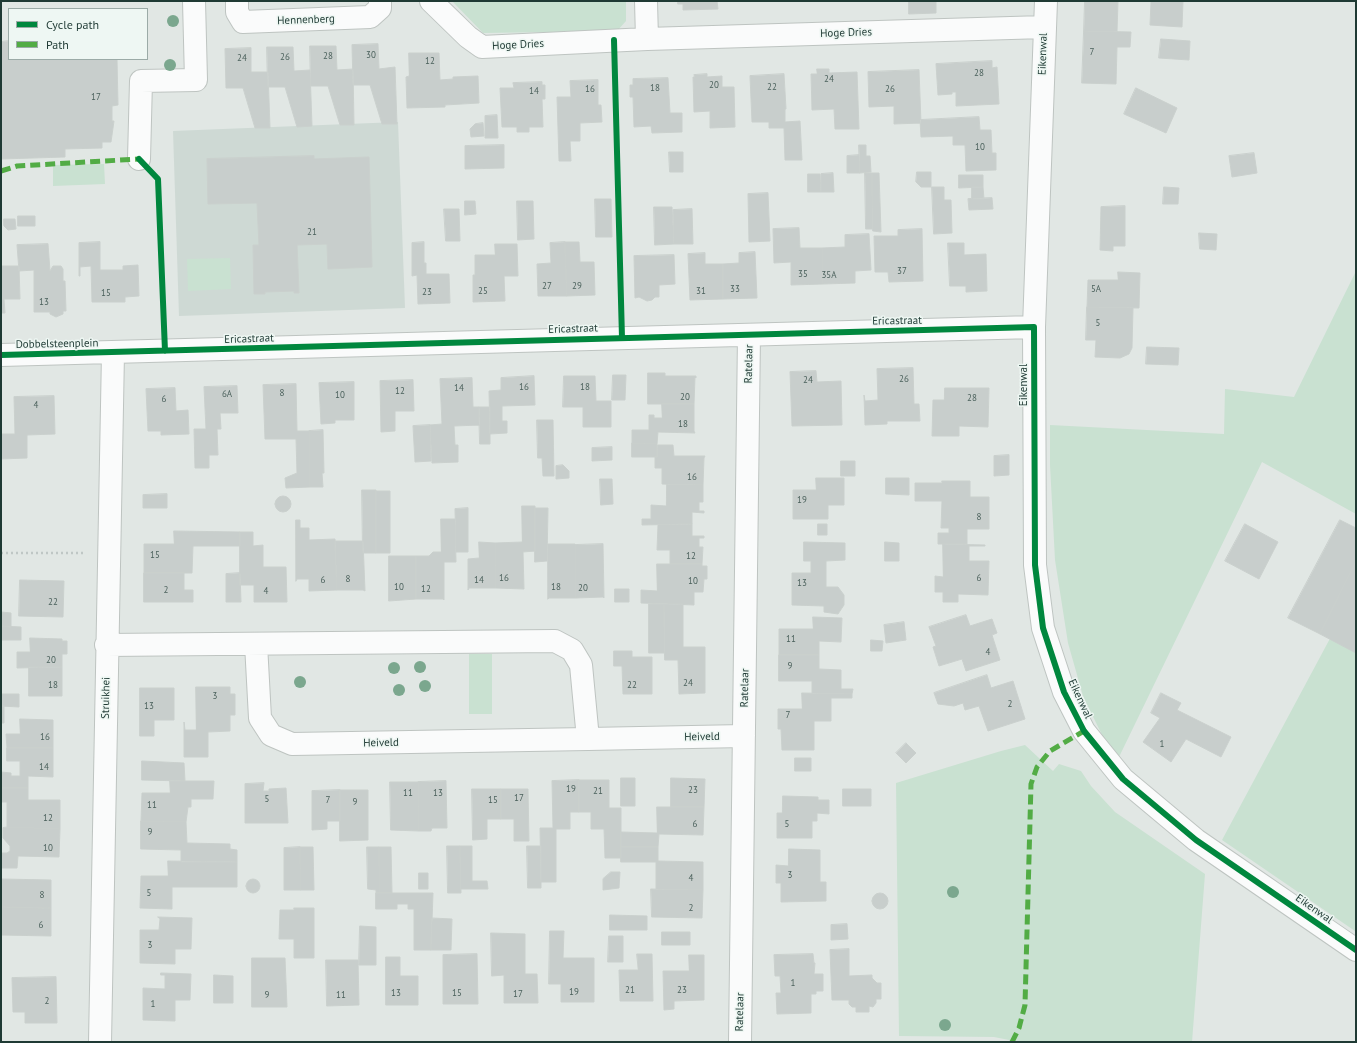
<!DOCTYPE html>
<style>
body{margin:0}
#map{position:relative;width:1357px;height:1043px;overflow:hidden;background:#e1e7e4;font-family:"PT Sans",sans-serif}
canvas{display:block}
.frame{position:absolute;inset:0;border:2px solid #1f3a34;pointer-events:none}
.legend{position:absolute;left:8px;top:8px;width:140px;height:52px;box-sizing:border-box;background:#eef7f3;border:1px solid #9baba7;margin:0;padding:5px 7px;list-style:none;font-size:12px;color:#1f3a34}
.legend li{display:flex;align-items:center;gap:8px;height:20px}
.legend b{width:20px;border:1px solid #9baba7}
</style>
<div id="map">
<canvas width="1357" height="1043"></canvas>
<div class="frame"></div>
<ul class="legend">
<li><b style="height:5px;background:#00873e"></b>Cycle path</li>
<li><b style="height:5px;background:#52ac45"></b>Path</li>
</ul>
</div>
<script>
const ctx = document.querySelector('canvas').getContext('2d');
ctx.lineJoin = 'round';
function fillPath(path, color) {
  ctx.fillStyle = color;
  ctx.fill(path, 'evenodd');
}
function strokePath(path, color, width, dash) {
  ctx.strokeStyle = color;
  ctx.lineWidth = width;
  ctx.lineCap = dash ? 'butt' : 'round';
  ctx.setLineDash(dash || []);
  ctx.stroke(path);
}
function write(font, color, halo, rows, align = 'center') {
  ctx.font = font + ' "PT Sans",sans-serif';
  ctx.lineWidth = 3;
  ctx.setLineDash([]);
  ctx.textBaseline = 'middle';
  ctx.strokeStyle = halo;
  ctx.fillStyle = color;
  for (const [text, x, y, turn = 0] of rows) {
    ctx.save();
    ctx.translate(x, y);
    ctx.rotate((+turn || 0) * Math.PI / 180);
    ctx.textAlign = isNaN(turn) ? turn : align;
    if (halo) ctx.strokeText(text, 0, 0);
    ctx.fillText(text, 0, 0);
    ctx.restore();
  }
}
fillPath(new Path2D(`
 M398,122L405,308L179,316L173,131Z`), '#ced9d4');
fillPath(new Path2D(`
 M452,1H626V21L617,31L483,33Z
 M104,164L105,184L53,186V165Z
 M230,258L231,289L188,291L187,259Z
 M1356,271V514L1262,462L1119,757L1103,737L1083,696L1068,643L1055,560L1050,465V425L1224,434L1225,389L1294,397Z
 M1356,590V930L1355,931L1222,840Z
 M469,654H492V714H469Z
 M1025,745L1053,771L1059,764L1081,771L1091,786L1115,812L1205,874L1192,1042H1010L1009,1040L994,1037L899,1036L896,783L1001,751Z`), '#c9e1d1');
const building = new Path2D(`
 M678,1H717L718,9L683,10V4H678Z
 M909,1H936V13L909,14Z
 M1085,1H1118L1117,32L1084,31Z
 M1171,1H1183L1182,27L1150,25L1151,2H1171Z
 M1084,31L1131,32L1130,47H1117L1116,84L1082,83Z
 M1161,39L1190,41L1189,60L1159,58Z
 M9,41V59H117L118,105L112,106V121H114L111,142H102V148L65,149V157L1,159V42Z
 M378,44L379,69L395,67L397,124H382L370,85H353L352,45Z
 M310,46H336L337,70L353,69L354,125H340L328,86H311Z
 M267,47H293L294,71L310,70L312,126L297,127L285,87H268Z
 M251,48V72H268L270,128H255L243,88H226L225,49Z
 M409,53H439L440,80L453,79V77L478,76L479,103L445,105V107L407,108L406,77L409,76Z
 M992,61V68L997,67L999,104L956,106V92H952V94L938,95L936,64Z
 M817,69H829V73L857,72L859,129H835L834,109L812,110L811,74H817Z
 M919,70L921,123L894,124V106L869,107L868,72Z
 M707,74V77L722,76V87H734L735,127L710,128V111L694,112L693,77H695L694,75Z
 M784,74L786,109H785V122L800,121L802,160H785L784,128H769V122H752L750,76Z
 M668,78L670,113H682V132L652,133L651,126L634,127L633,97H630V85H633V79Z
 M598,80V105H601L602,122L580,123V141H570L571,161H559L557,97H571L570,81Z
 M542,82V85H545V99H542L543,127H529V132H517V127H502L500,88H514L513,83Z
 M1136,88L1177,108L1166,133L1124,114Z
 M497,115L498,138H485V116Z
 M979,117L980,130H991L992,153H996V170L966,171L965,145H953V136L921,137L920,120Z
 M483,123L484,136L471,137L470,129L475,124Z
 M504,145V168L465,169V146Z
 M859,145H866V156H870L871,172L860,173Z
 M669,152H683V172H670Z
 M1254,153L1257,173L1232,177L1229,156Z
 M859,155L860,173H847V156Z
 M314,156V159L369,157L372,267L328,269L327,244L297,245L299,293H294V291L265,292V294H254L253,245H259L257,203L208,204L207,159Z
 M917,172H931V187H921L916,182Z
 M833,173L834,192H821V174Z
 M865,173H872L873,229H866Z
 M872,173H879L881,232L873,231Z
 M808,174H820L821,192H808Z
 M959,175H983V187L959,188Z
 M932,187H944V200H951L952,233L934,234Z
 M972,187H983L984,199H972Z
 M1164,187L1179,188L1178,204H1163Z
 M768,193L770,241L749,242L748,194Z
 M992,198L993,209L969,210L968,199Z
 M595,199H611L612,237H596Z
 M465,201H475L476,214L465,215Z
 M517,201H533L534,239L518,240Z
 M1125,206V246H1113V251L1100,250L1101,207Z
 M654,207H672L674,244L655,245Z
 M444,209H459L460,241H446Z
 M692,209L693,244H674L673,210Z
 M18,216H35V226H18Z
 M4,219H15L16,229L8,230L4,226Z
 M799,228L800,248H822L823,284L791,285V262L774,263L773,229Z
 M922,229L923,281L889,282L888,272H875L874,236H898V230Z
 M1199,233L1217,234L1216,250L1200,249Z
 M869,234L871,270L855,271V283L823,284L822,248L845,247V235Z
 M100,242V270H123V266L138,265L139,296L125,297V302H92L91,266L80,267V276H79V243Z
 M424,242V263H426V274H449L450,303L418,304L417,275L412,276V243Z
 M565,242L567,296H538L537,264L551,263L550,243Z
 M565,242H579L580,262H594L595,295L567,296Z
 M948,243H964V255L986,254L987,291L966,292V286H950Z
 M48,244L50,271L53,266H61L63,269V281H65L66,311H63V314L56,317L50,314V312H34V270L19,271L17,245Z
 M495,244H517L518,276H504L505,301L473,302V275H475V255H495Z
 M755,252L757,298L723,299V264L739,263V253Z
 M705,253V264H723V299L690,300L688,254Z
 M674,255L675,284L659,285V297H655L652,300L647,301L639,297L635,298L634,256Z
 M1,266H19L20,299H4L5,313H1Z
 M1118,272L1140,273L1139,308L1087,307L1088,280H1118Z
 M1087,307L1133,308L1132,348L1129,354L1120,358L1095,357L1096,340H1086Z
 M1147,347L1179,348L1178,365L1146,364Z
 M913,368L914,404H919L920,421H887V424L865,425L864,395L865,401L878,400L877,369Z
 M816,371L817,382L841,381L842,425L792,426L790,372Z
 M648,373H665V376H696V378L695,377L694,404H648Z
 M613,375H626L625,400H612Z
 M534,376L535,405L502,406V421H507V433L490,434L489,391L501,390V378Z
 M564,376H595L596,401H611V427H583V407H563Z
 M472,378L473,407H479L480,425L454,426L455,445H458V462L432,463L430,425L442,424L440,379Z
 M413,380L414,411H395V431L381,432L380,381Z
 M354,382V420H335V423L321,424L319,383Z
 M296,384L297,431H309L310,487L286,488L285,478L297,473L296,439H265L263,385Z
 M237,386L238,413H220L221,429H217L218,455H209V468H195L194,429H206L204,387Z
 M175,388L176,411L188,410L189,434L161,435V431H148L146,389Z
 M945,388H989L988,427L959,426V436H932L933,400H944Z
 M54,396L55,434L27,435V458L1,459V434H15L14,397Z
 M662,404H694V431L695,433L658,432L657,444L632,443V430H649V415H654V418H662Z
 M479,407H490V444H480Z
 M537,420H553L554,476H543L542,458H538Z
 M430,425L431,461L415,462L413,426Z
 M323,430L324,473H322L323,487H310L309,431Z
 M632,443L657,444V457H632Z
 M658,445H673L674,456H705L704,458L703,485L662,484V468H655V457H657Z
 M612,447V460L592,461V448Z
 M1009,455V475L994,476V456Z
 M841,461H855V476H841Z
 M563,465L569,471V478L556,479V466Z
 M816,478H844V505H828V519H793V490H816Z
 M886,478H909V495L886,494Z
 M600,479H612L613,504L601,505Z
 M942,481H970V497H989V529H967V544H938V533H949V528H941L942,501H915V483H942Z
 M667,484L703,485V502H699V511H704V513L692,512V524L642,525V519H651V505L666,506Z
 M362,490H376V553H363Z
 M376,491H390V553H376Z
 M167,494V508H143V495Z
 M275 504a8 8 0 1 1 16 0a8 8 0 1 1-16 0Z
 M522,506H535V551L523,552L524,589L496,588L495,543L522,542Z
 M468,508V552H456L455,509Z
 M535,508H548L547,561L535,562Z
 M441,519H455L456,562H444V600L443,599H416V556H429L433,552H441Z
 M296,520H300V528H309V540L335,539L337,590L309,591V579H297L296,581Z
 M1340,520L1356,528V561L1320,634L1288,618Z
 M692,524V536H704V538H699V547H703L702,564H670V550H657L658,525Z
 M818,524H827V535H818Z
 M1245,524L1278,542L1259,579L1225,561Z
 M174,531L240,532V546H193L192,573H144V544H174Z
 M240,532H253V546L263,545V567H286L287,602H254V585H240Z
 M335,541H363L365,591L363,590H337Z
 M479,542L495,543L496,588H469L468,590V559L479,558Z
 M804,542L845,543V560L826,561V587H838L844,595V605L838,614L824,612V606L792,605V573H811V561H804Z
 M885,542L899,543V561H885Z
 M548,544H575L576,598H549L548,599Z
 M603,544L604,598L603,597L576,598L575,545Z
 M943,544L985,545V546H969V561H989L988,595L958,594V602H943V592H935V576L943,577Z
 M389,556H416V599L389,601Z
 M1356,561V653L1320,634Z
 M657,564H702V566H707V579H704L703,592H694V605L641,603V590L657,591Z
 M144,573H184V590H193V602H144Z
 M240,573L241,602H226V574Z
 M20,580L64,581L63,617L19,616Z
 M615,589H629V602H615Z
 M649,604H664L665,653H649Z
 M664,604H683V647H705V693L679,694L678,660H665Z
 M1,612L11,613V627L1,626Z
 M966,615L970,626L992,619L997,633L992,635L1000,660L966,671L962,659L939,666L933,647L936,646L929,627Z
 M813,617L842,618L841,642L819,641V655H779V629H813Z
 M904,622L906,640L886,643L884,625Z
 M1,626L21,627V640H1Z
 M30,638L62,639V641H67V654H62V667L17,668V652H30Z
 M871,640L883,641L882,651H871Z
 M614,651H632V657H652V694H623L622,666H614Z
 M779,655H819V669L841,670V689H853L852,694L812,693V681H779Z
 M29,667H62V696H29Z
 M987,675L991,688L1013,681L1025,719L988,731L979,706L965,710L963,703L954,706L938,704L934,693Z
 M196,687H230V694H235V715H230V731L208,732V757H184V722L185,730H196Z
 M140,688H174V720H154V736H140Z
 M802,693L852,694V698H831V721H814V750H782L781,729H778V709H802Z
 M1161,693L1181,703L1177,710L1231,737L1221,757L1186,739L1171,762L1143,742L1160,718L1151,713Z
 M1,694H19V707L1,706Z
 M1,706H4V723H1Z
 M20,719L53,720V748H7L6,734H20Z
 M906,743L916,753L906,763L896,753Z
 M7,748H53V777L28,776V788H1V772L11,773V776H20V761H7Z
 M795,758H811V771H795Z
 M142,761L184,763L185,781L142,780Z
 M621,778H635V806H621Z
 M671,778L705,779L704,807H671Z
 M579,780V812H570V829H556V882H541L540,828H553L552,781Z
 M579,780H609V808H621V858H605L604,829H591V812H579Z
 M170,781H214L213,799H191V807H188L186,822L141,821L142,793H170Z
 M446,781L447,828H432L431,831H419L418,782Z
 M390,782H418L419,831L391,830Z
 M264,783L263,791H269V789L286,788L288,823H245V784Z
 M1,788H28V800H60V829L7,827V802H1Z
 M472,789H501V819H487V839L473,840Z
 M501,789H528L529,841H514V819H501Z
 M843,789H871V806H843Z
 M340,790V821H327V829L312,830V791Z
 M340,790H368V840L340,841Z
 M783,796L818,797V800H829V814L817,813V821H812V838H777V813H782Z
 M657,807H704L703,835L659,834L658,847H621V832L657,833Z
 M141,821L186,822L187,843L230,844V849L237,850V862H181V850L141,849Z
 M7,827L60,829L59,857L18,856L17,868H1V853H7L10,851V846L3,838V828Z
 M447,846H460L461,893H448Z
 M460,846H472V881H487L488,889H461Z
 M527,846H541V888H528Z
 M300,847H313L314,890H301Z
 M300,847L301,890H284V848Z
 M367,847H379L380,893H376V890L368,889Z
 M379,847H391L392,893H380Z
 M621,847H658V861L703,862V890L656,889V862H621Z
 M789,849L820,850V882H826V901L781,902V883H776V865L788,866Z
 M168,861L237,862V887H172V909L140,908L141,876H168Z
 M611,872H620L619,888L603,890V879Z
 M419,873H428V889H419Z
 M246 886a7 7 0 1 1 14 0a7 7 0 1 1-14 0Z
 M1,879L51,880V908L1,907Z
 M651,889L703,890L702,918L652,917Z
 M872 901a8 8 0 1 1 16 0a8 8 0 1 1-16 0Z
 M376,893H433L431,950H414V909H408V904H397V909H376Z
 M1,907L51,908V936L1,935Z
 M294,908H314V958H294V939H279L280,910H294Z
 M610,915L647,916V930H610Z
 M158,917L192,918L191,949H175V964L140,963V930H159L160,919Z
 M432,918L452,919L451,950H431Z
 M847,924L848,939L831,940V925Z
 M360,926L376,927V965H359Z
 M550,931H564L563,958H594V1002H561V984H549Z
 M662,932H690V945H662Z
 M491,933L525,934V974H537L538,1003H504V975L492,976Z
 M609,936H623V962H608Z
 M849,949V976L872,975V978L877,983H881V999H876V1003L873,1007L869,1006V1012H856V1007H852L849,1004V1000H832L830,950Z
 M477,954L478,1004H443V955Z
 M637,954H652L653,1001H620L619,970H638Z
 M813,954L814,963H815L814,974H823V991H816V994H811V1013L777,1014L776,993H781L780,976H775L774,955Z
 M689,955H704V1000L674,1001V1009L664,1010L663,971H689Z
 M386,957H400V976H418V1005H386Z
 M252,958H285L287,1007H252Z
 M326,960H358L359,1005L327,1006Z
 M161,973L191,974L190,1000H175V1021L143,1020V988L165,989V975H161Z
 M214,975L233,976V1003H214Z
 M56,977L57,1023H25V1012H13L12,978Z`);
fillPath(building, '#c8cecc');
strokePath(building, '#cad0cd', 1);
const minor = new Path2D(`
 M237,1V12L243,22L370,17L380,8V1
 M431,1L468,37L482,47L647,39L1044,27
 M646,1L647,39
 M1046,1L1034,327L1035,565L1043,628L1064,692L1084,731L1123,779L1196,840L1356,950
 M139,159L141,81L196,80L194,1
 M1,355L1034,327
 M256,644L260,718L271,735L292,744L588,739
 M106,645L555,641L572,650L581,665L588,739L744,736
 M100,1042L113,353
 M740,1042L749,335`);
strokePath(minor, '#bec4c1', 24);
strokePath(new Path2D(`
 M1,553H84`), '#bfc7c5', 2.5, [2, 3]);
strokePath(minor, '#fafbfb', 22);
strokePath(new Path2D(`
 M1,171L17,166L139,159
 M1012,1042L1019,1028L1025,1005L1031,784L1037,767L1050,751L1084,731`), '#52ac45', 5, [10, 5]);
strokePath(new Path2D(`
 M614,40L622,338
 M139,159L158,179L165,351
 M1,355L1034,327L1035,565L1043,628L1064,692L1084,731L1123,779L1196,840L1356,950`), '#00873e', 6);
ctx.fillStyle = '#7ba78e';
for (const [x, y] of [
 [173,21],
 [170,65],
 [420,667],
 [394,668],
 [300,682],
 [425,686],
 [399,690],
 [953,892],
 [945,1025]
]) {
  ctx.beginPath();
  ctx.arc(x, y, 6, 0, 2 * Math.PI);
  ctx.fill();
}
write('9px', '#4a605b', null, [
 ["7",1092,52],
 ["30",371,55],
 ["28",328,56],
 ["26",285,57],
 ["24",242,58],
 ["12",430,61],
 ["28",979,73],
 ["24",829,79],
 ["20",714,85],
 ["22",772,87],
 ["18",655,88],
 ["16",590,89],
 ["26",890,89],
 ["14",534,91],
 ["17",96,97],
 ["10",980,147],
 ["21",312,232],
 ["37",902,271],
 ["35",803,274],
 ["35A",829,275],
 ["27",547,286],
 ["29",577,286],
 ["33",735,289],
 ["5A",1096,289],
 ["25",483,291],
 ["31",701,291],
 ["23",427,292],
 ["15",106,293],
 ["13",44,302],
 ["5",1098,323],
 ["26",904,379],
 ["24",808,380],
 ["16",524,387],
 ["18",585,387],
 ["14",459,388],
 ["12",400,391],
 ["8",282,393],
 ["6A",227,394],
 ["10",340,395],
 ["20",685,397],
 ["28",972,398],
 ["6",164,399],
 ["4",36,405],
 ["18",683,424],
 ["16",692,477],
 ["19",802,500],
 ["8",979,517],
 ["15",155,555],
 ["12",691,556],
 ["16",504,578],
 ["6",979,578],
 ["8",348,579],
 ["6",323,580],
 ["14",479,580],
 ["10",693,581],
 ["13",802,583],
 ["10",399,587],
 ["18",556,587],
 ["20",583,588],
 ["12",426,589],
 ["2",166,590],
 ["4",266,591],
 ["22",53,602],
 ["11",791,639],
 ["4",988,652],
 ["20",51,660],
 ["9",790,666],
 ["24",688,683],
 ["18",53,685],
 ["22",632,685],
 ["3",215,696],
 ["2",1010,704],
 ["13",149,706],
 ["7",788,715],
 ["16",45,737],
 ["1",1162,744],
 ["14",44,767],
 ["19",571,789],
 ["23",693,790],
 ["21",598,791],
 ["11",408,793],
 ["13",438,793],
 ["17",519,798],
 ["5",267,799],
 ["7",328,800],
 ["15",493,800],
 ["9",355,802],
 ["11",152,805],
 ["12",48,818],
 ["6",695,824],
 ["5",787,824],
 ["9",150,832],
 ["10",48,848],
 ["3",790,875],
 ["4",691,878],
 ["5",149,893],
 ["8",42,895],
 ["2",691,908],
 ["6",41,925],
 ["3",150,945],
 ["1",793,983],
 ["21",630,990],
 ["23",682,990],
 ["19",574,992],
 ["13",396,993],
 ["15",457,993],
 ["17",518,994],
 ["9",267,995],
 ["11",341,995],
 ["2",47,1001],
 ["1",153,1004]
]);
write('11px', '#1f3a34', '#eef7f3', [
 ["Hennenberg",306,20,-2],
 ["Hoge Dries",846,33,-2],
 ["Hoge Dries",518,45,-3],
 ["Eikenwal",1043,54,-88],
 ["Ericastraat",897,321,-1],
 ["Ericastraat",573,329,-2],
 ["Ericastraat",249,339,-2],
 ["Dobbelsteenplein",57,344,-1],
 ["Ratelaar",749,364,-89],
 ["Eikenwal",1024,385,-90],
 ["Ratelaar",745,688,-89],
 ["Struikhei",106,698,-89],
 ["Eikenwal",1080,699,65],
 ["Heiveld",702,737,-1],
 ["Heiveld",381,743,-1],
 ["Eikenwal",1314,909,35],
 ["Ratelaar",740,1012,-89]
]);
</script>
